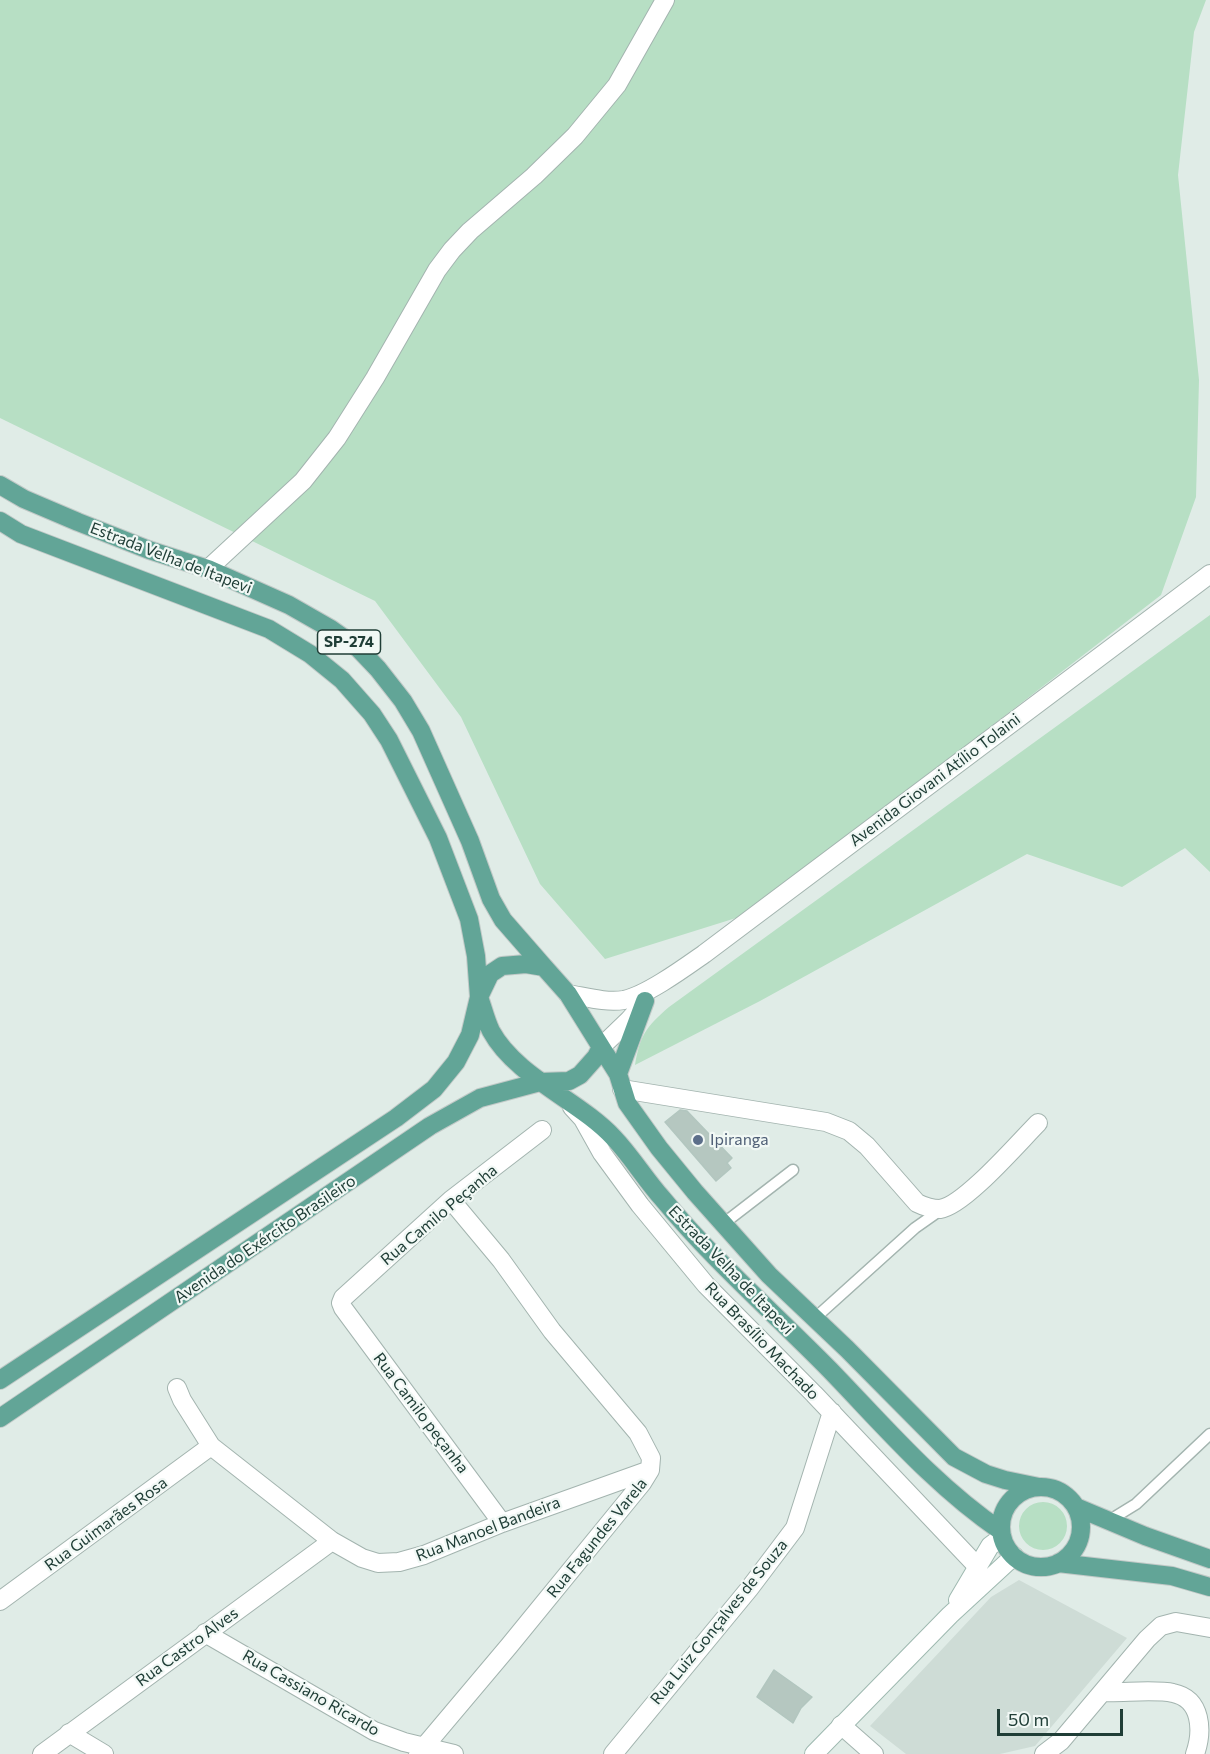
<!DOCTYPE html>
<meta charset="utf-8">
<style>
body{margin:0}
#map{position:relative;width:1210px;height:1754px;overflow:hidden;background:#e0ece7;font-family:Commissioner,sans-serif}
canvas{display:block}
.scale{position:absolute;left:997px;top:1709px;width:126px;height:27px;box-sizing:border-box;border:3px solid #203e37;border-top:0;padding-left:8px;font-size:18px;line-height:21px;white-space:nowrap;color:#203e37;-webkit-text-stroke:4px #f1f8f5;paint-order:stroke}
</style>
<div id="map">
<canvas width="1210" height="1754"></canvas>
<div class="scale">50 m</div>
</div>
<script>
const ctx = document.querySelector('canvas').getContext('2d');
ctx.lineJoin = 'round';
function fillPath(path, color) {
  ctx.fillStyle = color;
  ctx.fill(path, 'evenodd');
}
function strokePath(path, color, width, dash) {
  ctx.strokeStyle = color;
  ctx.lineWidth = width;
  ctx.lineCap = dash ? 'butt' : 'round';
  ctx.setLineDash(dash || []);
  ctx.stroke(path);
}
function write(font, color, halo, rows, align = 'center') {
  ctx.font = font + ' Commissioner,sans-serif';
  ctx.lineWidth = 4.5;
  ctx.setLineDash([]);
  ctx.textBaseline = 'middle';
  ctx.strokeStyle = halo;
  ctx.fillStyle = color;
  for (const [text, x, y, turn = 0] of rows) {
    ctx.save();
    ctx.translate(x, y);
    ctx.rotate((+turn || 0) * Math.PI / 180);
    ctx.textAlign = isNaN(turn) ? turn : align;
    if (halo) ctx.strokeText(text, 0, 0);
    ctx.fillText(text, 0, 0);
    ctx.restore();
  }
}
fillPath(new Path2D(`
 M1019,1580L1127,1638L1035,1746L1000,1754H906L870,1726L991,1597Z`), '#cedcd6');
fillPath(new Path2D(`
 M0,0H1206L1194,32L1178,175L1199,380L1196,497L1161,595L932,772L736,918L605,959L540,884L461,717L375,601L0,418Z
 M1210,615V872L1185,848L1122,887L1027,854L760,1001L635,1065C640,1035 646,1027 669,1007Z
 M1019 1526a24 24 0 1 1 48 0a24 24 0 1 1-48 0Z`), '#b7dfc4');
const building = new Path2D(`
 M680,1110L687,1111L732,1158L727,1163L731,1168L716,1181L665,1122Z
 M774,1670L812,1697L801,1708L793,1723L757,1697Z`);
fillPath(building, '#b5c7c0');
strokePath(building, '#b2c6bf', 1.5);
const service = new Path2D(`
 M723,1224L793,1170
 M814,1319L915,1228L942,1209
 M1110,1520L1136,1504L1210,1434`);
const minor = new Path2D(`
 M208,569L303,481L337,438L375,378L437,270L452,250L470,231L534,176L575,136L617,85L665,0
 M622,1089L826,1122L849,1131L867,1146L917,1203C925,1207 931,1209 940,1209C964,1206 1019,1142 1038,1123
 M572,1107L583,1119L602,1153L640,1205L706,1285L814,1394L977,1566
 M177,1388L182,1400L211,1446L332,1541L362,1558L378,1563L399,1562L424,1555L502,1523L650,1470
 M502,1523L343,1308L341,1303L343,1298L451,1200L542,1130
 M0,1601L211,1446
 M205,1633L374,1731L404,1742L454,1754
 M1103,1692C1122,1693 1156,1689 1173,1693C1202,1699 1203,1731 1195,1754
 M841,1725L874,1754
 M69,1733L104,1754
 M42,1754L332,1541
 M418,1754L509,1646L642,1483L650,1470L651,1458L638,1433L552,1331L501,1260L451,1200
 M613,1754L749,1589L795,1528L832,1412
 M1044,1754L1061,1741L1147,1639L1161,1626L1176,1622L1210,1628`);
const tertiary = new Path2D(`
 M568,994C586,997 606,1003 624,1000C647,995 684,968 704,954L1210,574
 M601,1047L629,1020L644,1003`);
const secondary = new Path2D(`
 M958,1600L990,1546L1002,1537
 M814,1754L950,1615L1014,1556`);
const primary = new Path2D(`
 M0,485L24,499L78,522L149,550L208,569L289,605L331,629L358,648L378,669L403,701L421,731L470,841L491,899L503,920L544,967
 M0,521L21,534L269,629L310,654L342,680L372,714L389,740L438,838L469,919L476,956L479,997L470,1035L456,1062L434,1089L396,1118L0,1380
 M601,1047L618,1074L627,1103L659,1148L695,1192L769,1275L847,1349L954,1457L986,1474L1005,1480L1039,1487
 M618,1074L645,1001
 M0,1418L430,1126L480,1098L540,1082L569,1081L580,1075L596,1057L601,1047L568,994L544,967L526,964L502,966L490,974L479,997C483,1008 486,1021 491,1031C516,1077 580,1101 614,1138C632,1157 645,1179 662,1198C713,1260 774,1313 830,1370C885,1427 935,1486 1001,1531
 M1001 1527a40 40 0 1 1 80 0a40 40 0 1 1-80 0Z
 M1076,1507L1145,1536L1210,1559
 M1058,1563L1172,1576L1210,1587`);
strokePath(service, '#a3b4af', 13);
strokePath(minor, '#a3b4af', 20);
strokePath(tertiary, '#a3b4af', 20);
strokePath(secondary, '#9eb9b0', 20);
strokePath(primary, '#c1c9c7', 20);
strokePath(service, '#fff', 10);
strokePath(minor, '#fff', 18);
strokePath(tertiary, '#fff', 18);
strokePath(secondary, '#fff', 18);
strokePath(primary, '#62a597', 18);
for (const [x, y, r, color] of [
 [698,1140,6,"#5c6f8a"]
]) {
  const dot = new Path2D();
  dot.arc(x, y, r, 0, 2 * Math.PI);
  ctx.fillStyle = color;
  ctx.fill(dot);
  strokePath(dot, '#f1f8f5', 2);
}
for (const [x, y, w] of [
 [349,642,63]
]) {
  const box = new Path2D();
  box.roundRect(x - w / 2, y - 12, w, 24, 4.5);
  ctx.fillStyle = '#f1f8f5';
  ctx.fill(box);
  strokePath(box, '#203e37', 1.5);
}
write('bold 15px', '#203e37', null, [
 ["SP-274",349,642]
]);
write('16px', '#203e37', '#f1f8f5', [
 ["Estrada Velha de Itapevi",171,558,21],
 ["Avenida Giovani Atílio Tolaini",935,780,-37],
 ["Rua Camilo Peçanha",439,1215,-40],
 ["Avenida do Exército Brasileiro",265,1239,-34],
 ["Estrada Velha de Itapevi",731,1270,46],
 ["Rua Brasílio Machado",762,1341,46],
 ["Rua Camilo peçanha",421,1413,53],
 ["Rua Guimarães Rosa",106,1524,-36],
 ["Rua Manoel Bandeira",488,1529,-21],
 ["Rua Fagundes Varela",597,1538,-51],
 ["Rua Luiz Gonçalves de Souza",719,1622,-51],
 ["Rua Castro Alves",187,1647,-36],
 ["Rua Cassiano Ricardo",311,1693,30]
]);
write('16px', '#4e5e75', '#f1f8f5', [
 ["Ipiranga",710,1140]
], 'left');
</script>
